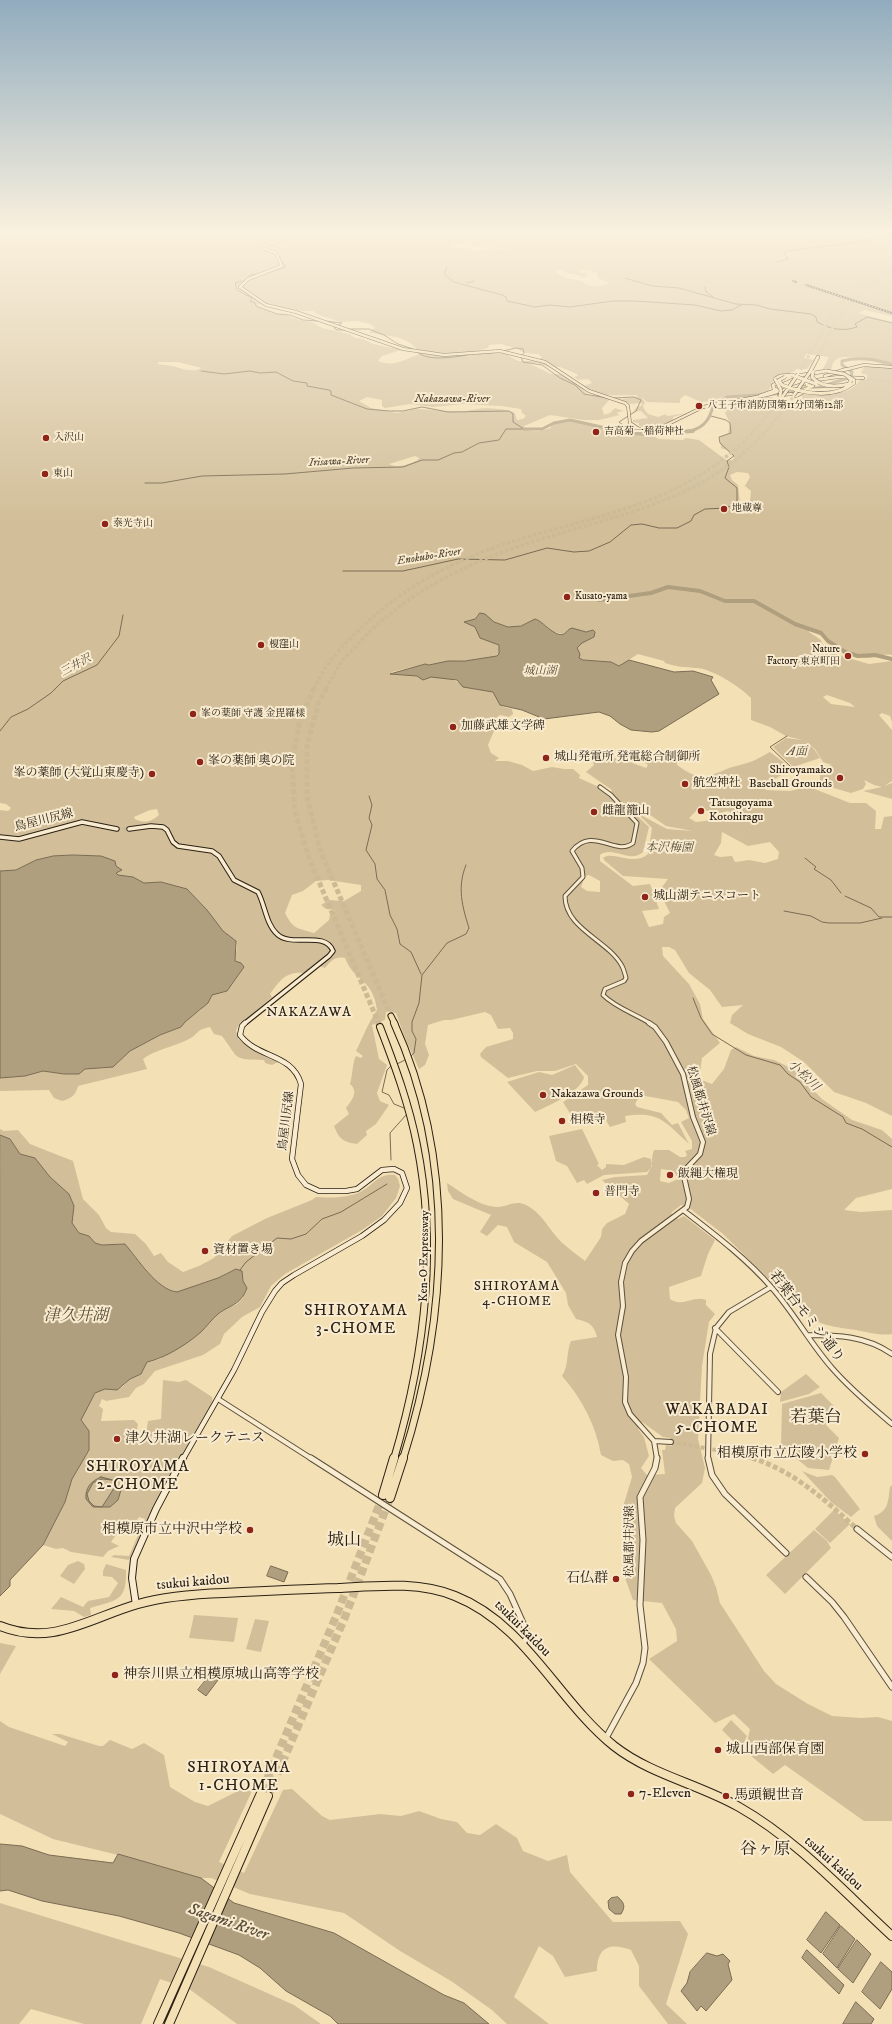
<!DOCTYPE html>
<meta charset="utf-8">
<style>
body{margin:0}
canvas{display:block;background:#f4e0b5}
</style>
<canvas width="892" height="2024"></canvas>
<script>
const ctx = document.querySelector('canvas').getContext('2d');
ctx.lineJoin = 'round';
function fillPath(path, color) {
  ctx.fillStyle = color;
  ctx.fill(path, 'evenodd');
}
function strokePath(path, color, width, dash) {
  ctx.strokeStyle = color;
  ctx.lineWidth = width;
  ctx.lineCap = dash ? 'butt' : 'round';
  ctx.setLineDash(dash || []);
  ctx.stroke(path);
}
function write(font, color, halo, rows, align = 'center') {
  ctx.font = font + ' "IM FELL DW Pica","Noto Serif JP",serif';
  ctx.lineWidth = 4;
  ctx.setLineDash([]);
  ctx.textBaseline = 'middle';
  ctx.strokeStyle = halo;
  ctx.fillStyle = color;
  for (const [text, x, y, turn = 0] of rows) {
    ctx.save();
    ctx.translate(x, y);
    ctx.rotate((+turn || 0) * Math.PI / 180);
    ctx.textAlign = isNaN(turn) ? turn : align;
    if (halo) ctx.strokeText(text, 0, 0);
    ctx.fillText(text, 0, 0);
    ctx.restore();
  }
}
fillPath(new Path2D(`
 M0,233H868L870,234L865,236L866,238L882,236L892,238V316L864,310L858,313L892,322V655C882,653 874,659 864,658C845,656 830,639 815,630H809V632L821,640L823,646L831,653L869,664L892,661V722L890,716L882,713L879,715L892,730V781L884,786L892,783V799L863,791L882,787L874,785L864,780L866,784L863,789L851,793L820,784V773L824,767L832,765L823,762L815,749L803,740L814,749L820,758L796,766H792L773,747L786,738L802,740L786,736L770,727L751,720V698C739,686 713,669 696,668C685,667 676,667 665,663L664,661L638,654L619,666L611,662L583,660L579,658L577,648L582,643L594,637L593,630C581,635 573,624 563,634L554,632L544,624L528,622C510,634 495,621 478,614L475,619L464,622L475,627C484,646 488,635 499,645V654L497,656C485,660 462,661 449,661C441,662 434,666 424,664L392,672L390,674L417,676L425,680C438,670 462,685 475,689C481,691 487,689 493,692C501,703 494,705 512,709L513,714L509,717L500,715L493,720L497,724L488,745L491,753L499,758L495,761H508L522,765L533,771L552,767L564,769H573L580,775L579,778L610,792L612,790L586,772L594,765L593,762C605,751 633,763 646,768L648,765L643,761L657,750L667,752L677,758V765C699,781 706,778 729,768C735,766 741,765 747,763C755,761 762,756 770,752L787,765C784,775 777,779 768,781L765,790L790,791L803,788H812L850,803H866L876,811L875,829H881L884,817L892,816V1116L866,1103L834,1092L804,1062L781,1047L748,1034L730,1023L732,1015L743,1005L722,1007L710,990L689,973L675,950L669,947H662L663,956L689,984L700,1004L703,1019L720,1043L702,1058L699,1079L712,1084L724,1069L731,1050L736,1047L754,1056L774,1060L793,1069L822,1099L852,1120L882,1130L892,1139V1189L856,1198L844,1210L861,1212L892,1210V1334C879,1336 868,1332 856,1330C837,1327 816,1326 802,1311C798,1307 795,1300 792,1295L782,1292L723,1234L688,1207L681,1205L671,1213L678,1219L684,1216L715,1240L708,1254L701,1276L669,1287L670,1299C683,1308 693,1295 706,1300V1305L715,1314L709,1322L702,1366L698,1439L705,1468L702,1483L675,1508L674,1516L676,1523L692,1541L711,1575L716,1587L720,1603L764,1671L776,1684L808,1704L832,1716L861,1718L878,1717L892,1721V1821H864L785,1765L773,1774L745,1751L750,1729L734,1714L715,1723L649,1659L677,1641L676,1629L662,1603L633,1600L625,1578L623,1557L627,1534L622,1510L632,1477L629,1464L623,1460L613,1461L601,1455C596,1425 582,1399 562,1376C569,1366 566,1352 571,1341L597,1337C594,1324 588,1322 576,1319L568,1305L566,1293L547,1262L514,1242L507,1227L498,1225L487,1236L480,1232L491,1215L453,1199L448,1191L447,1183C461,1192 482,1208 499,1207C509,1206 515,1200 526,1205C540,1212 546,1224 555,1235C563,1245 575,1253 585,1261L601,1237L602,1229L607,1223L625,1214L629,1204L602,1180L615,1177L647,1175C655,1161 650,1162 654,1150H669L680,1157H685L687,1155L685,1151L692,1149V1141L681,1122L689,1118L686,1110L678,1102L640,1095L635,1104L637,1107L661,1113L672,1125L678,1123L689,1144C665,1122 660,1111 625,1116L626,1122L610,1127L605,1119L581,1124L574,1120L563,1102L588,1085V1076L576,1064L555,1071H537L508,1078L481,1057L480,1054L486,1047L513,1039V1033L510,1028L498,1029L491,1015L485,1012L451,1020H444L428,1025L425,1044L429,1055L425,1065L419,1069L405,1038L396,1013L386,1011L385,1020L372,1025L379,1059L387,1065L377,1093L380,1101L389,1105L376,1124L366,1131L367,1135L357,1144C343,1142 339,1139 334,1126L349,1114L346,1108C352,1100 359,1092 350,1084C353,1074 352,1064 356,1056L361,1058L363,1056L356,1051C363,1037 368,1023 377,1010C373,978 354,982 345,958C335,956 331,961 325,968L317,965L306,973C286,971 281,979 270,994L272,997L238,1026L236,1031L239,1040L278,1062L272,1065L265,1063L264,1060C232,1059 240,1060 222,1036L214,1034L210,1027C195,1030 199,1034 189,1039C174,1047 156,1049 143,1059L147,1069L78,1086C75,1096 72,1098 62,1101L54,1098L49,1090L0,1091V1078L25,1076L43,1071L64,1074H79L85,1069L113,1067L130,1051L160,1035L181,1027L184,1022L201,1010L212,995L227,991L240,973L235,961L237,946L235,940L223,931L207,910L187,889L161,882L144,883L133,877L118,875L116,873L121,870L101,856L73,855L53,856L36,860L16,870L0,871V810L8,811L11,808L6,804L0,803ZM452,243L480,246L477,247L501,248L515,252L494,248L475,251L466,248H453L452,247H455ZM581,269L597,272L598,278L610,283C601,286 588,289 582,281L565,278L554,271L562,270L567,273L582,276L581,278H584L587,276L586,273L578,272ZM259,304L303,311H313L319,315L341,322L358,321L370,324L375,328L369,332C389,338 407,333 420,354C403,359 396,368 378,361L382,356L401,350L373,344L363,339L355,338L349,334L322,328L312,322L299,320L284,314L274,313L255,305ZM501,344L517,349L525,353L538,354L542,357L539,359L541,361H518L504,353L496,351L474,352L488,348L489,345ZM806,354L829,357L823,369L831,370C832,366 833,361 837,359C845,354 873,360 883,364L878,366L865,365L861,373L867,375V379H861C859,381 857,384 855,386C841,398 817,390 801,394L804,402L800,405L767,396L748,402L750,404L729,408L725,413C729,421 731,423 728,433L720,437L721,448L727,450L734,456V460H726L699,440L686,438L683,440L658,439L650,433L613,431L590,423L570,419L569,421L551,423V428C542,431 534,433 525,429L524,426L550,415L584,420H599L620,415L617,414L618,412L624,411L615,408L610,413L604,415L602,408L610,399L588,395L577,383L560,374H551L528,363H538L549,367H560L577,374L578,376L574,377L578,380L588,379L592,383L584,386C599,398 618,395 636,395L638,397L621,399L630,404L641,403L642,404L641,406L637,407L633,412L641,411L648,418L633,420V422L639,423V426C645,428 651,426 657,428L673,421V417L687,413L668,416L665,415L669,413L658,417L648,414L644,409L643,405L645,403L642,397L647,402L680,403V399L685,395L701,402L713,401L726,396H751L768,392L774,379L793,372L797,369H807L814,360L804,358ZM159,362H178L202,368C192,373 183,369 173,366C168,365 162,365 157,364ZM367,397L382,400V406L385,408L410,404L433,407L463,404L501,406L521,409L522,413L526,416L523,419L517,420L514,412C500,408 479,406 465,412L417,409L397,413L371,408L359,401ZM415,456L419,458L418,460C408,464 399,469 389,464ZM737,472L748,473L750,477L745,486L751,491L750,502L740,503L738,485L732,480L730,475ZM827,695L850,703L855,707L831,704L823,697ZM635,808L650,815L666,826L693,831L667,829L637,813L652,828L648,854C633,867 613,850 603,858L605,861L623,876L668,879L659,891L670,913L664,917L663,924L649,927L642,911L659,909L650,884L633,886L600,861V855C612,845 630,864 643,852L649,827L631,810ZM157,809L159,815C151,822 144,824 135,819L134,817L150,810ZM698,809L719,813L728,811L731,813C720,818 708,821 696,822L689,818ZM722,832L748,846L770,842L779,852L778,859L765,863L749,860L735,862L732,856L720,857L714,855L721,843ZM589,875L600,881V892L587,891L581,887L585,876ZM328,880L361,885V891L344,901L329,900L321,905L326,909L335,910L330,915L329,920L314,933C297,928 293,929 285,913L292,895L303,891L316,881ZM661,1169L674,1171L678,1179L669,1183L660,1181ZM642,1422L663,1437L670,1438L672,1446L666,1445L665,1450H662L665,1474L647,1475L641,1468L649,1456L644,1437L638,1429Z
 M575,1065L584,1077C581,1092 548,1106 535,1112L507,1082L539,1072L552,1075Z
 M0,1129L4,1131L18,1130L30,1144L73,1161L83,1199L99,1215L106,1228L111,1232L135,1234L146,1244L154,1256L161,1253L168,1262L183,1272L199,1266L214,1258L232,1236L267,1218L312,1200L316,1197C329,1198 350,1198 362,1191C375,1184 378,1173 395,1175L398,1179L400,1186L396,1198L382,1216L362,1230L285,1274L271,1286L260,1307L242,1317L224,1334L220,1344L203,1355L155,1371L144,1384L136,1388L129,1397L106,1401L102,1399L99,1406L103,1409L101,1421L134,1420L138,1424L135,1441H145L148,1421L161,1419L163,1380L179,1382L186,1380L212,1397L213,1404L129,1560L111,1557L114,1555L129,1556L145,1519L139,1517L135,1523L127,1519L111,1542L119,1546L108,1551L103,1557L71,1552L63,1548L56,1549L43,1545L65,1502L72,1479L89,1450V1431L81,1420L86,1408L97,1391L105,1389L112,1390L122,1387L130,1379L141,1374L147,1362L160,1359L222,1311L237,1304L243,1298L242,1275L233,1270L218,1278L177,1292C156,1290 138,1259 125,1244L102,1245L95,1243L89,1236L79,1233L72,1223L74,1206L69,1194L50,1177L35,1158L20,1154L10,1139L0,1135Z
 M582,1129L599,1164L597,1165L602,1170L606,1167V1164L624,1165L644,1157L651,1159L652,1166L647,1172L604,1175L587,1184L584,1180L577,1183L567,1166L556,1161L549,1136Z
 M806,1374L820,1387L809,1394L780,1402L781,1392Z
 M821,1393L840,1412L826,1425L839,1438L829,1470L808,1468L781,1446L782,1404Z
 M802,1471L817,1477L832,1475L835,1477L860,1509L851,1517L831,1502Z
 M892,1485V1541L877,1526L874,1516C889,1511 888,1501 890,1487Z
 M834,1510L850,1524L830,1543L815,1529Z
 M814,1530L827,1541L831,1548L785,1594L766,1575Z
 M78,1561L84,1564L85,1569L74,1584L60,1576L68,1565Z
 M106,1564L126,1570C127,1602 116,1600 90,1608L91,1615L84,1617L74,1611L51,1609L61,1597L83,1607L88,1601L109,1597L118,1583L112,1577L103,1576V1571Z
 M194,1615L238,1618L234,1642L189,1638Z
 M255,1619L269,1621L261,1652L246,1649Z
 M0,1643L16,1646L0,1674Z
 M731,1720L747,1736L741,1749L722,1730Z
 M0,1721L9,1727L65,1746L68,1742L52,1734H60L99,1746H103L110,1740L132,1749L144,1743L164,1755L170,1787L195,1802L208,1806L242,1789L252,1791L219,1862L244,1873L283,1790L292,1789L322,1816L330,1820L380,1814L401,1816L419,1811L441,1819L457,1822L467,1833L480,1835L496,1824L517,1838L523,1851L548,1861L567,1855L570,1872L613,1922L680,1921L688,1934L666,2004L687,2024H668L639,1986V1966L631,1950C610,1942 597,1947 597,1971L565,1977L553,1956L539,1946L514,1997L549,2024H507L492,2010L451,1981L400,1951L344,1913L250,1894L211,1878H201L118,1855L53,1839L0,1814Z
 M0,1903L209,1967L294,2005L321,2024H237L189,1989L160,1979L141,2024H84L31,2009L19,2024H0Z`), '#d2bf9a');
const water = new Path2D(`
 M480,613L485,614L494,622L508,627L521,626L535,619C543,621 555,638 564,634C567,632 568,629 572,628L586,632L593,630L595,632L594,637L582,643L577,648L580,654L579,658L583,660L611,662L619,666L629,660L674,672L693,671L713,677L711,680L719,694L659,731L652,732L631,730L620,724L610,716L599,712L544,719L522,710L500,705L493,692L463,687L457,680L431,677L423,680L417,676L390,674L425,664L429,665L448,661H465L497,656L499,654V645L480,638L475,627L464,622L475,619Z
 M73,855L101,856L115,861L116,866L122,870L116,873L118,875L133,877L144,883L161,882L187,889L207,910L223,931L236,941L235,961L241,963L244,967L227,991L212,995L208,1003L185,1022L181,1027L160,1035L130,1051L113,1067L85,1069L79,1074H64L43,1071L25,1076L0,1078V871L16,870L36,860L53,856Z
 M0,1135L10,1139L20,1154L35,1158L50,1177L69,1194L74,1206L72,1223L79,1233L89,1236L95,1243L102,1245L125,1244C137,1258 157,1290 177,1292L218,1278L236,1269L242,1271L243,1281L247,1288C240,1306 231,1304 218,1314C212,1319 207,1326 201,1332C186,1345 165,1358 147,1362L141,1374L130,1379L117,1390L105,1389L95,1393L81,1420L89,1431V1450L72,1479L65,1502L43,1545L10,1580V1586L0,1596Z
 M101,1477L113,1480L121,1490L118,1500L110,1507H93L86,1499C85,1488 91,1481 101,1477ZM103,1479L112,1480L116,1485L102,1507L94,1506L89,1501L87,1494L93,1483Z
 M271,1566L288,1572L284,1582L267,1576Z
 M211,1674L218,1680L206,1696L198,1690Z
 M0,1844L22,1846L49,1855L113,1863L118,1854L201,1878L234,1903L334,1933L444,1995L464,2003L489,2024H338L330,2016L286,1991L260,1968L239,1955L179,1933L119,1916L42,1901L8,1890L0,1891Z
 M618,1897C624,1903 626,1906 621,1914H615L609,1909L608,1901L611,1898Z
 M826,1912L840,1925L821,1953L807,1940Z
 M841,1926L855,1939L837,1968L823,1954Z
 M857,1940L871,1954L853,1983L838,1969Z
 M807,1950L844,1985L839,1994L802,1958Z
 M707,1953L717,1956L723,1954L730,1961L728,1964L732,1980L706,2011L701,2006L697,2011L681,1991L687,1983L690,1972Z
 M881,1962L892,1972V1989L880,2009L862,1992Z
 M856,2002L874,2019L871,2024H843Z`);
fillPath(water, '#af9f7e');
strokePath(water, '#7a6c54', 1);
strokePath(new Path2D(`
 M264,233L269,234
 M279,236L283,233
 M264,249L261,247L265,245
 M776,262L788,259L784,253L786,251L853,243L887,236
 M447,267L444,274L454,282L502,295L506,297L507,301L535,307L549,305L570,307L613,301H635L695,305L721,311L732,310L741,305
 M270,272L286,267L276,252
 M248,278L250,275L259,274
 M625,278L652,286L679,288L736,304L756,305L770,309L811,314L816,317L817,322C831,329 842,332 857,327L855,324L867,317L892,323
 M246,280L235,283L237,290L252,298L250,301L255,303L256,306L277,314L290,315L303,320L318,321
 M467,283L474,281
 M705,287L706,292L713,297
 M325,321L342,323L339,325
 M336,326L334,328L337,330H345
 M350,329H369L384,335L398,344L416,350
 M503,351L516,348L523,349L524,353L521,357L523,362L542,365L560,378L575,385L584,394L607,398
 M417,352C429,362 453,357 468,355
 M479,354L500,352
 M201,371L224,374L250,371L260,373L276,372L293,381L307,383V386L329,390L331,391V395L367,409L389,411H403L422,407L448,412L509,411L513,414V422L524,429
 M614,398L634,397L641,400L636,411L619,422L631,431
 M145,483H162L202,476L285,474L353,468L403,467L422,460H438L454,453L462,452L479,443L499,440L506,429H524
 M343,571H403L458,559L505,560L547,548L574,552L589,551L610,542L631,525L642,524L659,528H677L691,521L694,515L705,509L726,508L737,503V488L725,478L729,467L727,461L734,456L720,443L719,437L731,433L730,423L726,420L711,416
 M0,731L11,717L28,709L51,693L63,681L97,665L119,636L123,615
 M787,736L770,747L791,767L805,770L812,774
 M369,796L372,805L369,818L372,825L366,850L375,864L377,879L385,890L390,915L397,929L400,944L411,952L421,974
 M805,858L816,867L814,869L831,880L841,893
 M845,896L871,908L879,917H892
 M784,911L811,916L822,922L829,923H860L882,918
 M693,998L701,1018L712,1034L746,1055L780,1065L788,1074L800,1082L811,1097L843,1117L846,1123L862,1129L892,1147
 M411,1056L414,1053L416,1039L412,1031V1022L419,1003L422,975L447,943L466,934L469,928C462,906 457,887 466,865
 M397,1064L405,1060
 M392,1065L387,1070L382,1092L389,1095L394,1104L404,1108
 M391,1160L390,1133L407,1114
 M240,1270L246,1262L277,1238L291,1239L306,1234L322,1219L341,1212L387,1184`), '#7a6c54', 1);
strokePath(new Path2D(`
 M883,233L892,237
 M524,429H542L554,423L570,420L624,432
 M684,432C701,430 710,422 713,405L727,397L788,393L802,388H817L851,377L852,372L842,365V361C859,356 875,360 892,364`), '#af9f7e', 3);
strokePath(new Path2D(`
 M616,431L645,434L693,431
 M599,600L651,593L668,587L700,591L725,601H754L795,624L821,633L828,641L845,652L858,656L875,655L892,659`), '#af9f7e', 4);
strokePath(new Path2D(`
 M671,1442L727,1452L755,1459`), '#ccba95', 4, [4, 2]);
strokePath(new Path2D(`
 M752,1458C794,1471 825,1500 857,1529`), '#ccba95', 5, [5, 2.5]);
strokePath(new Path2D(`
 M117,829H129`), '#ccba95', 3.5, [3.5, 2]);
strokePath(new Path2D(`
 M863,378L892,382
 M822,380L833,375`), '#ccba95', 2.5, [2.5, 1.5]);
strokePath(new Path2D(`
 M818,357L835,323L847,306L892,266
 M801,370L833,311L853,291L892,259
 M753,432L780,400
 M766,432L794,396`), '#ccba95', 3, [3, 1.5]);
strokePath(new Path2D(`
 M314,689C324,665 343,645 362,627C399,591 447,564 496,547C592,514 679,510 754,431
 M326,689C331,680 336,671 341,663C345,656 352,651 357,645C402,595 466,563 529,543C617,514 702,503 766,431`), '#ccba95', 3.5, [3.5, 2]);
strokePath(new Path2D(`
 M314,688L300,720L292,764L295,812L309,858L379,1024
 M327,688L319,702L307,746V796L320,850L391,1016`), '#ccba95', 5, [5, 2.5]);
strokePath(new Path2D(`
 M378,1023L380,1027`), '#ccba95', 6, [6, 3]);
strokePath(new Path2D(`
 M262,1791L337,1614L383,1495
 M268,1796L345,1617L390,1498`), '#ccba95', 8, [8, 4]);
const tertiaryFar2 = new Path2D(`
 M600,787L611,795L637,823L633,843C615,857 593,825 572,851L582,868L583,877L565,896C565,929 608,940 622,966C624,970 625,974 626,978L624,981L605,989L603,995C616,1008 636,1014 651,1024`);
const tertiaryFar1 = new Path2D(`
 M649,1023L655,1027L666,1042L683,1074L693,1117L703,1142L700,1154L683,1172L689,1199L687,1207L641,1241L632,1251L625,1263L621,1282L623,1306L618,1335L626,1377L625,1402L630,1414L654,1441L657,1459
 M683,1210C714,1234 746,1258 772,1288C794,1313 810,1343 832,1368C850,1389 871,1406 892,1424
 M715,1328L778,1392
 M807,1335C838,1335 866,1336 892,1354
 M218,1399L312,1459
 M654,1441L671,1442
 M708,1459L710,1354L716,1328L729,1312L771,1287`);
const tertiary = new Path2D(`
 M311,1458L500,1579L510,1594L527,1632V1638L522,1644
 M708,1458L712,1475L725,1494L786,1553
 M857,1529L892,1557
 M806,1577L832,1602L844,1617L892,1687
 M606,1738L636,1683L643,1663L645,1648L640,1605L643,1540L640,1497L655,1468L657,1458`);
const secondaryFar2 = new Path2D(`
 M129,829L151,826L163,827L167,830L173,842L178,846L212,851L219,856L234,880L258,892C265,905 266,924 277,934C291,948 325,930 333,951L329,956L244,1024
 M0,837L19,839L82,822L117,829`);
const secondaryFar1 = new Path2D(`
 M183,1459L234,1370L262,1312L275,1291L282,1283L294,1275L362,1236L384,1220L400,1203L407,1188L402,1173L394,1169L382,1170L357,1189L346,1191H319L306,1185L298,1175L292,1159L301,1084C292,1053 258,1059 240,1035L242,1026L245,1023`);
const secondary = new Path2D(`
 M136,1605L132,1578L134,1559L156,1509L183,1458`);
const trunkFar1 = new Path2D(`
 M269,233L278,236L279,241L265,245L263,248L276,253L282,266L248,279L240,287L266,305L296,312L403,349L444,355L500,351L545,362L589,391L625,403L628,406L630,423L639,429H658L703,407L767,395L816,380L838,377L863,378
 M844,370L864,365L892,367
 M825,376L846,369
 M779,395L793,394L813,386L807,385`);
const trunk = new Path2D(`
 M0,1626C52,1647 89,1618 138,1604C166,1596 195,1594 224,1593C262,1591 300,1589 338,1588C376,1586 418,1581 455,1596C526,1624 557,1700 614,1746C651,1775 699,1784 739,1807C797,1840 843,1891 892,1936`);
const motorwayFar3 = new Path2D(`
 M810,372L818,357
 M791,377L826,371
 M775,379L780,376L792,375
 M781,391L774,389L773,385L789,378
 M760,396L774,391V389
 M796,396L806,390L842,389`);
const motorwayFar2 = new Path2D(`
 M391,1016L395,1024`);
const motorwayFar1 = new Path2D(`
 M394,1023C457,1161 448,1317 403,1459
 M380,1027C395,1066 409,1104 417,1145C438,1250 424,1358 394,1459`);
const motorway = new Path2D(`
 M383,1495L394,1458
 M390,1498L403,1458
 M158,2024L262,1791
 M169,2024L268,1796`);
strokePath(tertiaryFar2, '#5c503c', 5);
strokePath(tertiaryFar1, '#5c503c', 6);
strokePath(tertiary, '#5c503c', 7);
strokePath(secondaryFar2, '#2a2014', 5.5);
strokePath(secondaryFar1, '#2a2014', 6);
strokePath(secondary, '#2a2014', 8);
strokePath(trunkFar1, '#2a2014', 3.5);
strokePath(trunk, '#2a2014', 10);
strokePath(motorwayFar3, '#2a2014', 4);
strokePath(motorwayFar2, '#2a2014', 7);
strokePath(motorwayFar1, '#2a2014', 8);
strokePath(motorway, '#2a2014', 10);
strokePath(tertiaryFar2, '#f8ebcf', 3);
strokePath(tertiaryFar1, '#f8ebcf', 4);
strokePath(tertiary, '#f8ebcf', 5);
strokePath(secondaryFar2, '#f8ebcf', 3.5);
strokePath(secondaryFar1, '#f8ebcf', 4.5);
strokePath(secondary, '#f8ebcf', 6);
strokePath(trunkFar1, '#f4e0b5', 2.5);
strokePath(trunk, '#f4e0b5', 8);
strokePath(motorwayFar3, '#f4e0b5', 3);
strokePath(motorwayFar2, '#f4e0b5', 5);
strokePath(motorwayFar1, '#f4e0b5', 6);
strokePath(motorway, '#f4e0b5', 8);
const rail = new Path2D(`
 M793,281L796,282
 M806,285L892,313`);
strokePath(rail, '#2a2014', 2);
strokePath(rail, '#f8ebcf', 1, [1.5]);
const motorwayBridge = new Path2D(`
 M813,372L812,377C821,388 836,387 849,384L851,380L848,377
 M792,375L816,384
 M785,377L779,380L782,385C804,394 834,399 854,383V380L844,374L826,371
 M775,379L781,390L780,396
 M794,395L810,372
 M783,396L798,374`);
strokePath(motorwayBridge, '#2a2014', 4, []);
strokePath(motorwayBridge, '#f4e0b5', 3);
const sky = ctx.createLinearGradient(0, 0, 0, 516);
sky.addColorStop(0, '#91acbe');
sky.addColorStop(0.45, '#faf1de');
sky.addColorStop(1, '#faf1de00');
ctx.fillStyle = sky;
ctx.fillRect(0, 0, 892, 516);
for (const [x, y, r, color] of [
 [699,406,4,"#8f2418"],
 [596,432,4,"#8f2418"],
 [46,438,4,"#8f2418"],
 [45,474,4,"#8f2418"],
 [724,509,4,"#8f2418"],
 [105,524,4,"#8f2418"],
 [567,597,4,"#8f2418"],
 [261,645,4,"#8f2418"],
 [848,656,4,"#8f2418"],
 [193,714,4,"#8f2418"],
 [453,727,4,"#8f2418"],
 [546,758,4,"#8f2418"],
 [200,762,4,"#8f2418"],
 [152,774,4,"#8f2418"],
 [840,778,4,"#8f2418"],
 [685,784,4,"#8f2418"],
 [701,811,4,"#8f2418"],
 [594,812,4,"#8f2418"],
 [645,897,4,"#8f2418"],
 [543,1095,4,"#8f2418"],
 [562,1121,4,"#8f2418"],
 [670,1175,4,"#8f2418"],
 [596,1193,4,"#8f2418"],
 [205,1251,4,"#8f2418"],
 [117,1439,4,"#8f2418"],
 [865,1454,4,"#8f2418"],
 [250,1530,4,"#8f2418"],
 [616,1579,4,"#8f2418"],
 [115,1675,4,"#8f2418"],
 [718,1750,4,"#8f2418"],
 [631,1794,4,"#8f2418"],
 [726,1796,4,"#8f2418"]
]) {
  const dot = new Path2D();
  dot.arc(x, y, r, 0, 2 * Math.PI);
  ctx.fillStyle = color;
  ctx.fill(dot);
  strokePath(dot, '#f8ebcf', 1.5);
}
write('10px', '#2a2014', '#f8ebcf', [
 ["八王子市消防団第11分団第12部",707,406],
 ["吉高菊一稲荷神社",604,432],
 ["入沢山",54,438],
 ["東山",53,474],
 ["地蔵尊",732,509],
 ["泰光寺山",113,524],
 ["Kusato-yama",575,597],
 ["榎窪山",269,645],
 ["Nature",840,650,"right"],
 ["Factory 東京町田",840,662,"right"],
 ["峯の薬師 守護 金毘羅樣",201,714]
], 'left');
write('italic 11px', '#594c39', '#f8ebcf', [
 ["Nakazawa-River",452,400],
 ["Irisawa-River",339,462,-3],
 ["Enokubo-River",429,557,-9],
 ["三井沢",76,666,-29],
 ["城山湖",540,672]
]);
write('12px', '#2a2014', '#f8ebcf', [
 ["加藤武雄文学碑",461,727],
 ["城山発電所 発電総合制御所",554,758],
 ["峯の薬師 奥の院",208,762],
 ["Shiroyamako",832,771,"right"],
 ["Baseball Grounds",832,785,"right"],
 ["峯の薬師 (大覚山東慶寺)",144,774,"right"],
 ["航空神社",693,784],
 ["Tatsugoyama",709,804],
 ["Kotohiragu",709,818],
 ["雌龍籠山",602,812],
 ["城山湖テニスコート",653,897],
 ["Nakazawa Grounds",551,1095],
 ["相模寺",570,1121],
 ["飯縄大権現",678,1175],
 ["普門寺",604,1193],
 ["資材置き場",213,1251]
], 'left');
write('italic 12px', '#5c503c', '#f8ebcf', [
 ["A面",797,753],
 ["本沢梅園",669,849]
]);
write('12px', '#2a2014', '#f8ebcf', [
 ["鳥屋川尻線",44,821,-14],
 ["松風都井沢線",700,1101,73],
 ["鳥屋川尻線",287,1121,-83],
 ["Ken-O Expressway",425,1256,-89],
 ["松風都井沢線",631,1541,-90]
]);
write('italic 13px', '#594c39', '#f8ebcf', [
 ["小松川",803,1076,44]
]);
ctx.letterSpacing = '1px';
write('13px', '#2a2014', '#f8ebcf', [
 ["SHIROYAMA",517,1287],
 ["4-CHOME",517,1302]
]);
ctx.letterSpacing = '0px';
ctx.letterSpacing = '1px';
write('14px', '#2a2014', '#f8ebcf', [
 ["NAKAZAWA",309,1013]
]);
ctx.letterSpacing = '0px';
write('14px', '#2a2014', '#f8ebcf', [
 ["若葉台モミジ通り",806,1317,52],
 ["tsukui kaidou",193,1583,-5],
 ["tsukui kaidou",522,1629,45],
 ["tsukui kaidou",833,1864,42]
]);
write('14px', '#2a2014', '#f8ebcf', [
 ["津久井湖レークテニス",125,1439],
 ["相模原市立広陵小学校",857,1454,"right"],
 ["相模原市立中沢中学校",242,1530,"right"],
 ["石仏群",608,1579,"right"],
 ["神奈川県立相模原城山高等学校",123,1675],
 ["城山西部保育園",726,1750],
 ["7-Eleven",639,1794],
 ["馬頭観世音",734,1796]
], 'left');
ctx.letterSpacing = '1px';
write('16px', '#2a2014', '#f8ebcf', [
 ["SHIROYAMA",356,1312],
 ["3-CHOME",356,1330],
 ["WAKABADAI",717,1411],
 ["5-CHOME",717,1429],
 ["SHIROYAMA",138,1468],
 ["2-CHOME",138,1486],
 ["SHIROYAMA",239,1769],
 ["1-CHOME",239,1787]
]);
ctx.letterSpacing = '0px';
write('italic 16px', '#594c39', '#f8ebcf', [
 ["津久井湖",76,1317],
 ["Sagami River",228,1923,19]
]);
write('17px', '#2a2014', '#f8ebcf', [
 ["若葉台",816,1418],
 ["城山",344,1541],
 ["谷ヶ原",765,1850]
]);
</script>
